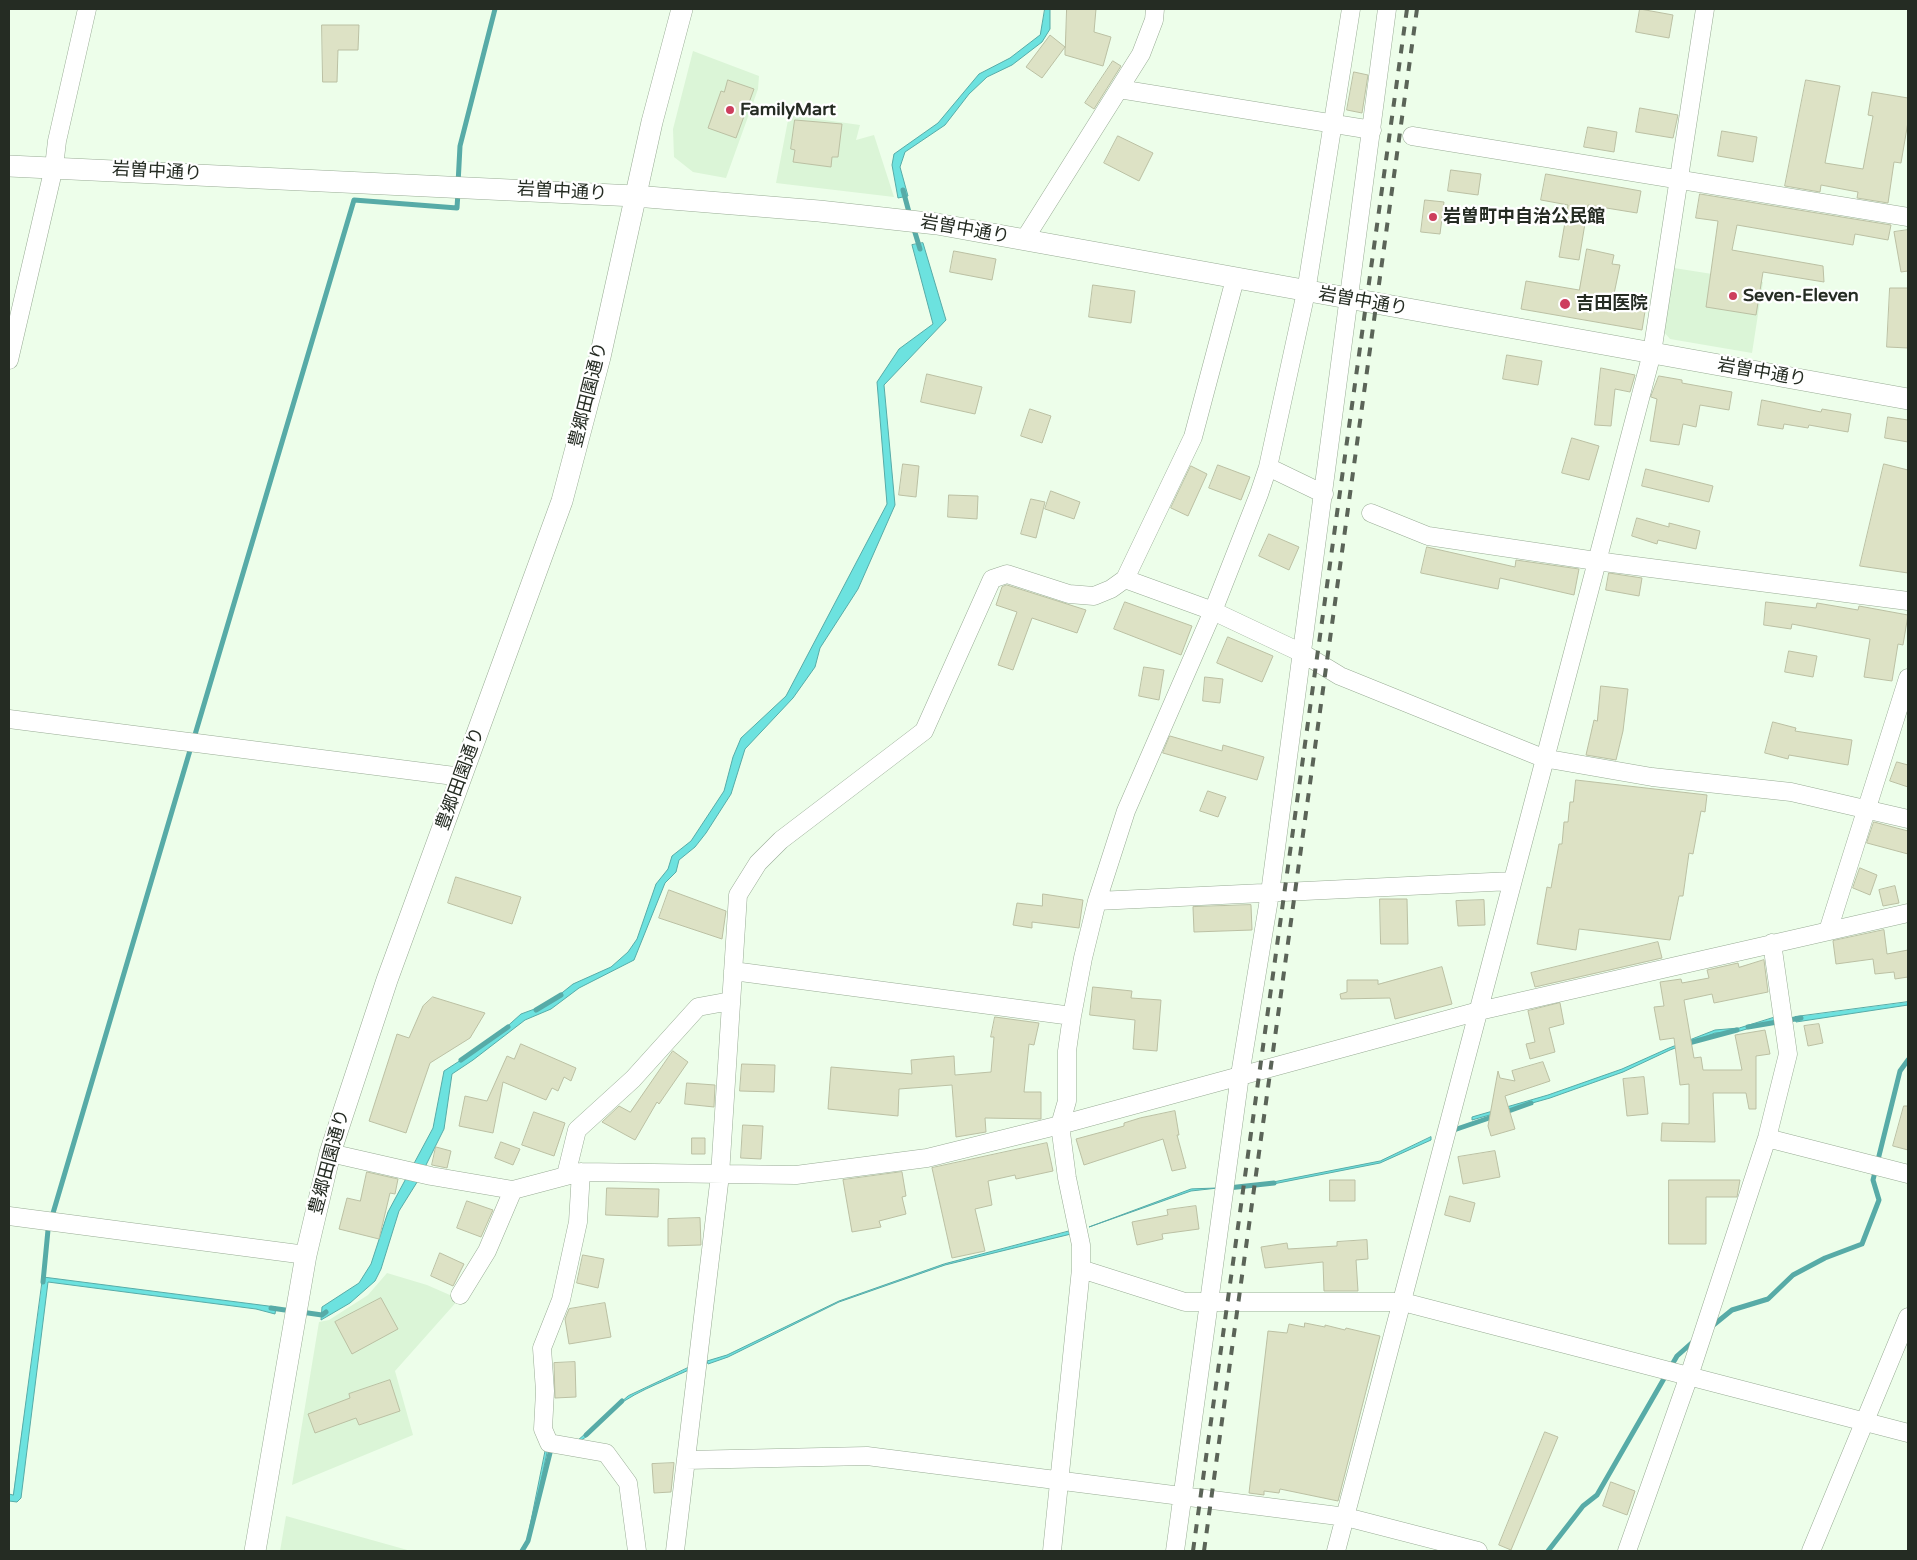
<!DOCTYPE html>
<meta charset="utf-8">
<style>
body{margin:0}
#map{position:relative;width:1917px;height:1560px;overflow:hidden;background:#edfeea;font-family:"Varela Round",sans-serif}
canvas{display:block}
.frame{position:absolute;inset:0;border:10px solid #252c23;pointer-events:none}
</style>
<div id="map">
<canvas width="1917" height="1560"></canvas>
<div class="frame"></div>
</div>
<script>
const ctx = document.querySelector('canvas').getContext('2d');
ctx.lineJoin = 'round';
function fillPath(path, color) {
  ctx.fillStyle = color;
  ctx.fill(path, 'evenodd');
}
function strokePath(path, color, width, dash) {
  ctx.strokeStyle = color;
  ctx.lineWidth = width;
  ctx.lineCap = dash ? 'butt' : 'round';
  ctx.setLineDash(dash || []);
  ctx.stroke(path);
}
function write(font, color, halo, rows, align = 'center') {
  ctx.font = font + ' "Varela Round","Noto Sans JP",sans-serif';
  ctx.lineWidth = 4.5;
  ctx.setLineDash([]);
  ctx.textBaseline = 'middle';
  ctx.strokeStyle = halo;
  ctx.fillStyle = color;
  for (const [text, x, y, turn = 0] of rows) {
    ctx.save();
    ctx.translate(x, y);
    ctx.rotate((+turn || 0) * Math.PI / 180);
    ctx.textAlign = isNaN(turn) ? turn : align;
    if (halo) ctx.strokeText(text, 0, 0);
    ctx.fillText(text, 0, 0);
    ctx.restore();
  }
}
fillPath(new Path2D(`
 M693,51L759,76L758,89L726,178L693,172L674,157L673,129Z
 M789,115L860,125L856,140L874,135L894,197L776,183Z
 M1674,268L1763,282L1752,353L1670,339L1664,332Z
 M387,1273L427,1285L459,1299L395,1371L413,1435L292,1485L319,1322L329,1320L368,1295Z
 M286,1516L411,1551H280Z`), '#dbf5d7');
const water = new Path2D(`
 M1045,9H1050V29L1042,42L1012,65L987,77L969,94L945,125L905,152L900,167L908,196L898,198L892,165L894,154L938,123L979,74L1010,58L1040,35Z
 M923,243L946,320L884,385L895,505L858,589L820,648L815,667L793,698L745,749L731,794L706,833L695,847L679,860L676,872L665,883L634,960L579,988L551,1009L525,1020L473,1060L452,1074L444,1129L419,1179L399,1211L381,1269L375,1281L350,1303L321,1320L322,1307L359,1283L371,1264L388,1212L433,1128L444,1071L492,1040L521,1014L548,1004L573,984L611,967L628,952L637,939L656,884L668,869L672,856L691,841L724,791L733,757L741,738L786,696L887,504L877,382L899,349L933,324L912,245Z
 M1908,1002V1005L1796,1022L1795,1017Z
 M1776,1017L1777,1020L1740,1031L1715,1033L1670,1050L1623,1072L1550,1098L1472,1120V1117L1548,1095L1622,1069L1669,1048L1715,1030L1739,1028Z
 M1431,1137V1140L1380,1163L1268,1185V1183L1380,1161Z
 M1218,1188L1191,1191L1089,1227L1191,1189Z
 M1074,1230L1075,1233L945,1265L839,1302L728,1357L708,1364L707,1361L727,1355L839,1301L944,1264Z
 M43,1277L276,1307L275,1314L256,1309L48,1282L21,1498L17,1502L9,1501V1494L13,1495Z
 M690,1367L691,1369C661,1383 629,1393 605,1416C598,1422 587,1441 577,1441L628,1396Z
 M546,1448H548L528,1542L520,1551L527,1540Z`);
fillPath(water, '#6ce2df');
strokePath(water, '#57aba7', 1);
strokePath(new Path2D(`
 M458,184L460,146L495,9
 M903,190L910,216
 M913,226L920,249
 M194,738L354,200L457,208L458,192
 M536,1010L561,995
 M1748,1027L1801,1018
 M1685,1044L1737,1030
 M461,1060L508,1027
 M1503,1113L1531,1103
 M1451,1131L1495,1116
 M1228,1188L1274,1183
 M43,1282L48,1230L191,747
 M271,1308L292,1311
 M301,1312L322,1315L326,1312
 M1711,1327L1732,1310L1768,1299L1793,1275L1825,1258L1862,1244L1879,1200L1873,1180L1900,1071L1908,1060
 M586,1435L622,1401
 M522,1551L528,1541L552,1445
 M1548,1551L1583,1506L1597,1495L1677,1356L1695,1340`), '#57aba7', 5);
const building = new Path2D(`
 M1067,9H1096L1094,32L1111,37L1103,66L1065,55V47L1042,78L1026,67L1050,35L1065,47Z
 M1640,9L1673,15L1669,38L1636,32Z
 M322,25H359L358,50H338L337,82H323Z
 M1113,61L1121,66L1094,109L1085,103Z
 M1354,72L1368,75L1362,113L1347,110Z
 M728,80L754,89L736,138L708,128L721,91L724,92Z
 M1806,80L1840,86L1825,163L1863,169L1873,116L1868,115L1872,92L1908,98V122L1901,163L1894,162L1888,203L1857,198L1858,192L1821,185L1820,192L1785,186Z
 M1640,108L1678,115L1673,138L1636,132Z
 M795,120L842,124L838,157H832L831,167L793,162L795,150L791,149Z
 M1588,127L1617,132L1614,152L1584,147Z
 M1722,131L1757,137L1753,162L1718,156Z
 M1118,136L1153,153L1139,181L1104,163Z
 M1451,170L1481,174L1478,195L1448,191Z
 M1546,174L1641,191L1637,213L1588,205L1579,260L1559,257L1568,205L1541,200Z
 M1700,194L1891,225L1888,240L1855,234L1853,245L1737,225L1732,250L1823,266L1824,282L1763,272L1756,315L1706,307L1718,221L1696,218Z
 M1425,200L1444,202L1440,234L1421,232Z
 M1908,230V271L1901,272L1894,232Z
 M1587,249L1614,255L1612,264L1620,265L1614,294L1647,299L1642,330L1521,309L1526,281L1579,290Z
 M954,251L996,259L992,280L950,272Z
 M1093,285L1135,291L1131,323L1089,317Z
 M1890,288H1908V348L1887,347Z
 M1507,355L1542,361L1538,385L1503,379Z
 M1601,368L1635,375L1630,392L1615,389L1611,426L1595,425Z
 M927,374L982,387L975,414L921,402Z
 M1659,376L1682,380V383L1732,392L1729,410L1700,405L1696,427L1683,424L1679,445L1650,441L1657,399L1651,397Z
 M1762,400L1821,412L1822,409L1851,414L1848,432L1809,425L1808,428L1784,424L1783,429L1758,425Z
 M1030,409L1051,416L1042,443L1021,436Z
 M1888,417L1908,420V442L1885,438Z
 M1572,438L1599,446L1589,480L1562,473Z
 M903,464L919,466L916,497L899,495Z
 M1884,464L1908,470V573L1860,566Z
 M1218,465L1250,477L1241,500L1209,488Z
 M1191,466L1207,474L1188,516L1171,508Z
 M1646,469L1713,486L1709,502L1642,486Z
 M1051,491L1080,502L1074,519L1045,509Z
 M949,495L978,496L977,519L948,517Z
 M1031,499L1045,502L1036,538L1021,534Z
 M1637,518L1669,527V523L1700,531L1696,549L1658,540L1657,544L1632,536Z
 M1269,534L1299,547L1289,570L1259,556Z
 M1427,547L1515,567L1516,560L1579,569L1574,595L1500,578L1498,589L1421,573Z
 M1609,573L1642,578L1639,596L1606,590Z
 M1007,585L1086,610L1077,633L1032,618L1013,670L998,665L1017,612L996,605L1002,587Z
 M1125,602L1192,626L1181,655L1114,629Z
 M1766,602L1816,608L1817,603L1858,610L1859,606L1908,615L1903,645L1898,644L1892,681L1864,677L1870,639L1792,624L1791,629L1764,625Z
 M1228,637L1273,656L1262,682L1217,663Z
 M1789,651L1817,656L1813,677L1785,672Z
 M1144,667L1164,670L1159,700L1139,696Z
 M1205,677L1223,679L1220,703L1203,701Z
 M1601,686L1628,689L1623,731L1616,760L1586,755L1594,720L1597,721Z
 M1773,722L1796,728L1795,731L1852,740L1848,765L1789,755L1788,759L1765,753Z
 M1170,736L1222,751L1223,745L1264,757L1257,780L1163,753Z
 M1897,762L1908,765V787L1890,781Z
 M1576,780L1707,795L1705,812L1701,811L1693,854L1689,853L1683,896H1679L1670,940L1579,929L1576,950L1537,944L1547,887L1551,888L1559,844H1562L1564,822H1568L1570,802H1573Z
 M1208,791L1226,797L1218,817L1200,811Z
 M1874,822L1908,831V854L1867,843Z
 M1860,868L1877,875L1870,895L1853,888Z
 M456,877L521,897L512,924L448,903Z
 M1895,886L1899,903L1883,906L1879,890Z
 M669,890L726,911L722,939L659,918Z
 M1043,894L1083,900L1079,928L1032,922V928L1013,925L1017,903L1042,906Z
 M1380,899H1407L1408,944H1381Z
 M1484,900L1485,925L1458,926L1456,901Z
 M1251,905L1252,930L1194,932L1193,907Z
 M1884,930L1887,954L1908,950V977L1895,979L1894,972L1875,974L1873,959L1836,964L1833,941Z
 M1658,942L1662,958L1535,987L1531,973Z
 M1764,960L1768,992L1714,1003L1712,994L1684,1000L1694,1058L1701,1057L1703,1070H1742L1735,1035L1765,1030L1770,1054L1756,1056V1109H1749L1746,1093H1713L1715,1142L1661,1141L1662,1123L1689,1124V1084L1680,1085L1674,1038L1660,1040L1654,1007L1664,1006L1660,982L1681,979L1682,983L1709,978L1707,970L1738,963L1739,967Z
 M1442,967L1452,1004L1395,1019L1390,998L1341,999L1340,994L1347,992V980H1378V984Z
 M1093,987L1132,991L1131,998L1161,1000L1157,1051L1133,1049L1135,1020L1090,1015Z
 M433,997L485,1013L470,1038L430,1063L406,1133L369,1121L397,1034L409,1038L423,1006Z
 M1560,1003L1564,1024L1549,1028L1555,1052L1530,1059L1526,1044L1535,1042L1528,1011Z
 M995,1017L1039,1023L1034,1045L1029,1044L1024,1092H1041V1119L985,1118L986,1132L956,1137L952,1085L899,1089L898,1116L828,1109L831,1067L912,1074L911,1060L954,1056L955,1075L991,1072L994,1037H991Z
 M1819,1024L1823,1043L1808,1046L1804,1026Z
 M521,1044L576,1068L571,1081L564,1077L558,1091L552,1088L546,1100L503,1082L493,1133L459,1126L465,1096L487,1101L507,1056L514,1059Z
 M673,1051L688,1062L659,1104L657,1102L635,1140L602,1122L619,1106L630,1112Z
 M1543,1062L1550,1081L1505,1096L1515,1129L1491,1136L1488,1126L1498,1071L1500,1078L1515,1081L1512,1071Z
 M742,1064L775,1065L774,1092L740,1091Z
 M1644,1077L1648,1114L1627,1116L1623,1079Z
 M687,1083L715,1085L714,1107L685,1104Z
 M1904,1106H1908V1150L1893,1146Z
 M1175,1111L1179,1135H1177L1186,1168L1172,1171L1163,1139L1084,1165L1076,1139L1124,1126V1123L1140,1118Z
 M534,1112L565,1123L554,1156L522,1145Z
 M743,1125L763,1126L761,1159L741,1158Z
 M692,1138H705V1154H692Z
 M501,1142L520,1149L513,1165L495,1158Z
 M1047,1143L1053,1171L1016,1179L1015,1175L988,1181L992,1205L975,1209L985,1251L952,1258L932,1168Z
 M436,1147L451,1151L447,1168L432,1165Z
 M1495,1151L1500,1177L1463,1184L1458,1157Z
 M367,1172L398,1179L395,1194L390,1193L379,1239L339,1229L347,1198L360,1201Z
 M902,1172L906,1196L902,1197L906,1214L879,1221L881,1227L852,1232L843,1180Z
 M1330,1180H1355V1201H1330Z
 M1669,1180H1740L1737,1197H1706V1244H1669Z
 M607,1188L659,1189L658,1217L606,1215Z
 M1450,1196L1475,1203L1470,1222L1445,1215Z
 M467,1201L493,1210L481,1237L457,1228Z
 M1196,1206L1199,1229L1162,1234L1163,1239L1137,1245L1132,1222L1168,1215L1167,1210Z
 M700,1218L701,1245L668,1246V1219Z
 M1367,1240L1368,1259L1356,1260L1358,1291H1324L1323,1262L1265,1268L1261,1247L1287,1243L1288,1249L1337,1246V1242Z
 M440,1253L464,1264L453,1286L431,1276Z
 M583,1255L604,1259L598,1288L577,1283Z
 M381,1298L398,1329L352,1354L335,1322Z
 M605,1303L611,1337L569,1344L565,1319L569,1309Z
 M1305,1323L1325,1327V1325L1345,1330L1346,1328L1380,1336L1338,1501L1280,1489L1279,1493L1264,1491V1495L1249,1493L1268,1331L1287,1333L1289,1324L1304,1327Z
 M575,1362L576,1397L555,1398L554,1363Z
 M390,1380L400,1411L359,1425L356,1418L315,1433L308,1414L350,1398L349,1394Z
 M1545,1432L1558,1437L1511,1550L1499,1545Z
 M674,1463L671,1492L654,1493L652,1464Z
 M1611,1482L1635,1491L1627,1515L1603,1506Z`);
fillPath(building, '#dde2c5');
strokePath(building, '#bbc0a3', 1);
const minor = new Path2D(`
 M1119,89L1372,130
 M1412,136L1908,217
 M1024,240L1141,54L1154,20L1155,9
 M9,360L54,167L57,141L87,9
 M1268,467L1324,494
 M1371,513L1428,536L1596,561L1908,601
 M1125,579L1193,437L1235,279
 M9,719L462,777
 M1097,901L1512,881
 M1828,931L1908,678
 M733,971L1072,1016
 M1767,1138L1908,1174
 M330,1153L431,1176L513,1190L581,1172L796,1175L927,1158L1060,1125L1479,1011L1908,913
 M581,1172L578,1222L561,1300L542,1348L545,1391L543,1429L549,1443L606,1453L628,1483L637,1551
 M566,1175L577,1130L633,1079L698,1007L731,1001
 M9,1216L306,1255
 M1081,1269L1185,1302H1403L1908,1433
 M460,1295L487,1251L513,1190
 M686,1460L867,1456L1346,1517L1478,1551
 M675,1551L720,1175L738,895L758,863L781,840L924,731L992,579L1007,574L1069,594L1094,596L1111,589L1125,579L1213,611L1302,653L1340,676L1543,758L1652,777L1791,792L1908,819
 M1052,1551L1081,1269V1245L1067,1178L1060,1125L1067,1101V1051L1072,1016L1083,958L1097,901L1126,811L1213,611L1259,494L1268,467L1306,292L1351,9
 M1175,1551L1240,1075L1270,893L1387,9
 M1336,1551L1652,353L1705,9
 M1627,1551L1689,1376L1767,1138L1788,1054L1772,943
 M1811,1551L1908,1317`);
const tertiary = new Path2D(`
 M9,166L635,196L819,211L937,224L1908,399
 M255,1551L306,1255L330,1153L387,980L562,501L600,357L652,122L682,9`);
strokePath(minor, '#99ac95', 19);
strokePath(tertiary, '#99ac95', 22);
strokePath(minor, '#fff', 18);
strokePath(tertiary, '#fff', 21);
strokePath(new Path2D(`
 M1193,1551L1407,9
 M1204,1551L1417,9`), '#5b6458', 4, [9, 9]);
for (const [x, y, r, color] of [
 [730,110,5,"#cd3e5d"],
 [1433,217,5,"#cd3e5d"],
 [1733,296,5,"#cd3e5d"],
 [1565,304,6,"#cd3e5d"]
]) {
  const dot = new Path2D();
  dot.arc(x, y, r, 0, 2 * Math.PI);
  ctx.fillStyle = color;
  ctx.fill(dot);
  strokePath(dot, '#fff', 2);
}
write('bold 18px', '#252c23', '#fff', [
 ["FamilyMart",740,110],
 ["岩曽町中自治公民館",1443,217],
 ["Seven-Eleven",1743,296],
 ["吉田医院",1576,304]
], 'left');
write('18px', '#252c23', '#fff', [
 ["岩曽中通り",157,172,3],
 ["岩曽中通り",562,192,3],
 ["岩曽中通り",965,230,10],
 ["岩曽中通り",1363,302,10],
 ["岩曽中通り",1762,373,10],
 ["豊郷田園通り",589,395,-76],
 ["豊郷田園通り",461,779,-70],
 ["豊郷田園通り",330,1162,-75]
]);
</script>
